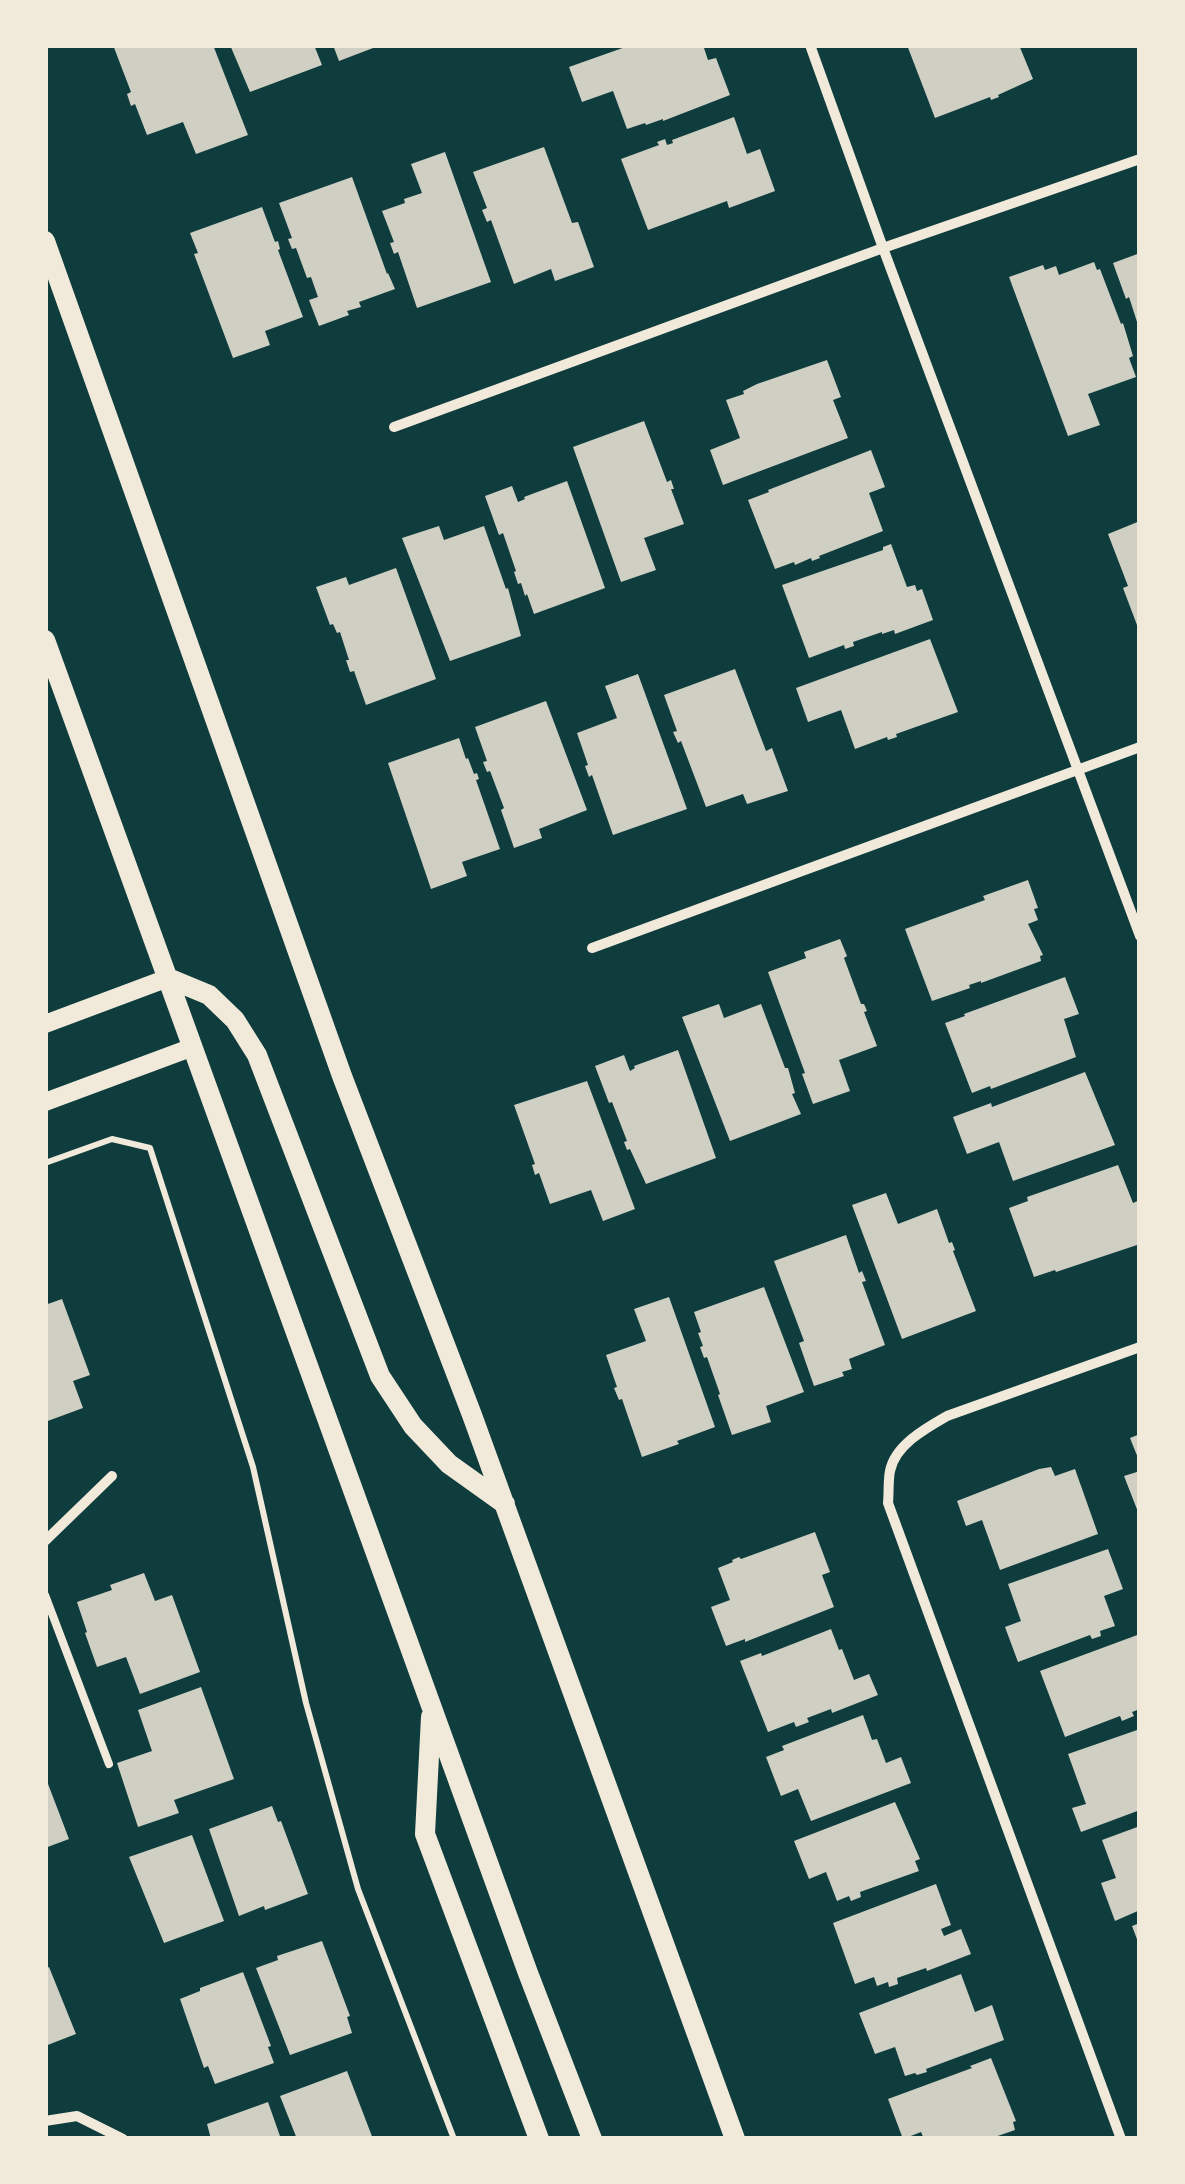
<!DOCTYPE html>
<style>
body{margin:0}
#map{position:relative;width:1185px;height:2184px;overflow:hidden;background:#0f3d3e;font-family:"DM Sans",sans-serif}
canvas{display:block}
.frame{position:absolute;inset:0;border:48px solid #f1e9da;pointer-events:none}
</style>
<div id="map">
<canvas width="1185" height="2184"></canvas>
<div class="frame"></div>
</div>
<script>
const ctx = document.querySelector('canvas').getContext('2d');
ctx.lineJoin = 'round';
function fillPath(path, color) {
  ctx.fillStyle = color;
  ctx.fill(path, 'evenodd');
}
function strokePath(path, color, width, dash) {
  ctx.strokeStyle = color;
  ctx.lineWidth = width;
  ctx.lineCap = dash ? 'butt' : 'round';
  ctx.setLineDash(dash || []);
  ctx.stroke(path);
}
fillPath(new Path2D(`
 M113,45H213L248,135L196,154L183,122L147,135L135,104L131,106L127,94L131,92Z
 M230,45H314L322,65L250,92Z
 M333,45H381L339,61Z
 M631,45H703L708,60L716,58L730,95L663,121V119L646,125L645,123L627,129L613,91L582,102L569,67Z
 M907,45H1019L1033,79L998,95L999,97L991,100L990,97L935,118Z
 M734,117L747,154L760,149L775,191L729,208L727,201L648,230L621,159L659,145L657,142L665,139L667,145L673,143L672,140Z
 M544,147L572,223L578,222L594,267L555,281L551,269L514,284L491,220L487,222L482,210L487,208L473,172Z
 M445,152L491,282L417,308L398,252L394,254L390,243L394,242L382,211L405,203L404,199L422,193L411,164Z
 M352,177L387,274L388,273L395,289L359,302L361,307L347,311L349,315L319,326L309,300L318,297L311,277L307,278L296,248L292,249L288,239L292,238L279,203Z
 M262,207L275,242L278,241L280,249L278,250L303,317L265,331L270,345L233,358L194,254L198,253L190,233Z
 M1140,253V327L1139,328L1129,297L1126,299L1113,263Z
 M1094,262L1097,270L1100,269L1121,324L1123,323L1133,356L1129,358L1136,377L1088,394L1100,425L1068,436L1009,277L1043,265L1045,270L1056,266L1059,275Z
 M827,360L841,397L833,400L848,438L723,485L710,450L740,438L726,400L744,394L743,391L757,384Z
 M644,421L667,482L671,480L674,489H671L684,524L644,538L656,570L621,582L573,447Z
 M871,450L885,487L869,493L883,531L819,556L820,558L812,561L811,558L795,565L794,562L775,569L748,500L769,492L768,490Z
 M567,481L605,588L534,614L527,594L525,596L521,583L518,584L514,572L516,571L503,533L499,535L485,496L512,486L518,502L525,499L524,497Z
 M1140,521V633L1123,588L1128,586L1108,534Z
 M439,526L444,540L484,526L506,589L508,588L521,636L450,661L402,538Z
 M891,544L907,587L915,585L917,591L922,589L933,620L895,634L894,630L882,634V632L853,642L854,646L845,649L844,645L809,658L782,585L883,550V547Z
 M396,568L436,679L366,705L354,671L350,672L346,660H349L340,632L337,633L333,624L330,625L316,587L346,577L349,585Z
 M930,639L958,712L896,734L897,737L888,740L887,737L855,749L841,710L808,722L796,688Z
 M735,669L766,751L772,748L788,791L747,804L743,794L706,807L681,741L678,743L673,732L677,731L664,695Z
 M638,674L687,809L613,835L592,775L589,777L585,766L588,765L577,733L617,718L605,686Z
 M546,701L587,810L539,829L542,838L514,848L501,810L504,808L490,771L487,772L483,762L487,761L475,727Z
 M459,738L466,759L468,758L474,774L477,773L479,779L476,780L500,849L462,862L467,876L431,889L388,763Z
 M1028,880L1038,908L1034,909L1038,920L1028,924L1043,955L1040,956L1041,961L981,983V981L969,985L970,988L932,1001L905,929L985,900L983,896Z
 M840,939L847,956L844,958L861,1004H864L867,1011L864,1012L877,1046L839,1060L850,1091L813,1104L802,1074L805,1073L768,972L806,958L804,952Z
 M1065,977L1079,1014L1064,1019L1076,1057L991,1089L990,1086L972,1093L945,1023L965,1016L964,1014Z
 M719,1004L724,1018L761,1004L785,1068H788L795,1093L792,1094L801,1114L730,1141L682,1017Z
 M678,1050L716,1158L646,1184L630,1149L627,1150L624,1142L627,1141L612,1102L609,1103L595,1066L624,1055L630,1071L635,1068L634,1066Z
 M1085,1072L1115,1145L1013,1181L999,1142L967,1154L953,1117L991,1103L992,1107Z
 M587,1081L635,1209L603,1221L591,1190L550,1204L539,1173L535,1175L532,1165L535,1164L514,1105Z
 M1118,1165L1133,1203L1140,1200V1244L1056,1272L1055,1270L1034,1277L1009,1208L1028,1201L1027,1197Z
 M886,1193L898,1224L937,1209L949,1243L952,1242L955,1250L953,1251L976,1311L902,1339L852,1205Z
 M846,1235L859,1273L862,1271L866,1281L862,1282L885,1345L849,1359L852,1369L842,1372L844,1376L814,1386L799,1343L804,1341L774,1261Z
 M764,1287L804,1392L766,1406L771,1422L732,1435L718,1395L720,1394L707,1357L704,1358L700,1347L703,1346L698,1333L701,1332L694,1312Z
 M669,1297L715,1427L677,1441L679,1444L642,1457L622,1399L619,1400L614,1388L617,1387L606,1355L646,1341L634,1309Z
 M62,1299L90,1375L73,1381L83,1408L45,1422V1305Z
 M1140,1434V1463L1130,1438Z
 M1051,1467L1055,1476L1075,1469L1098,1534L1000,1570L982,1520L966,1526L957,1501L1039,1469Z
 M1140,1471V1517L1124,1476Z
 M815,1532L830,1572L822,1575L834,1607L745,1642V1639L726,1646L711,1607L730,1600L718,1568L733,1562L732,1560L739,1557L741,1559Z
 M1108,1549L1123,1589L1104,1596L1115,1626L1100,1631L1101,1636L1092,1639L1090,1635L1018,1662L1005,1627L1021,1621L1008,1584Z
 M144,1573L155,1601L172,1595L200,1672L140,1694L126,1657L97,1667L85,1633L87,1632L77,1602L112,1590L110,1585Z
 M831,1629L839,1650L842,1649L854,1680L869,1674L878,1695L832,1713L831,1709L807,1718L809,1722L796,1727L794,1722L768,1732L740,1661L761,1653L762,1656Z
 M1140,1634V1709L1132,1712L1134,1716L1122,1721L1120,1716L1065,1737L1040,1671Z
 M201,1687L234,1779L174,1800L179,1813L138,1827L117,1763L152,1751L138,1710Z
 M863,1715L872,1740L877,1739L886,1763L901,1757L911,1783L811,1821L798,1789L781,1796L766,1757L784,1750L782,1746Z
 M1140,1729V1810L1081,1832L1072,1808L1086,1804L1068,1754Z
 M45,1776L69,1839L45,1848Z
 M895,1802L920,1859L915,1861L919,1871L860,1892L861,1897L851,1901L849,1896L837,1901L826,1872L809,1879L794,1841Z
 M272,1806L278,1822L281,1821L308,1894L265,1910L264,1906L239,1916L209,1829Z
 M1140,1826V1910L1115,1921L1101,1883L1116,1878L1102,1840Z
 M192,1835L224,1921L164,1943L129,1857Z
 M936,1884L951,1925L941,1929L944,1936L961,1929L971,1954L927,1971L926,1968L897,1978L898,1984L889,1987L888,1982L877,1986L874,1977L855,1984L833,1923Z
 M1140,1923V1947L1132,1926Z
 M322,1941L350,2016L347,2017L352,2033L290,2055L256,1968L278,1960L277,1956Z
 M49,1967L76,2034L45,2046V1969Z
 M243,1972L271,2046L268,2047L274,2063L215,2084L208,2066L204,2068L180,1999L200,1991V1988Z
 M961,1974L975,2012L992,2005L1004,2040L926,2069L927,2072L917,2075L915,2073L905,2076L895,2047L875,2054L859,2013Z
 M991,2058L1016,2121L1013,2122L1015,2130L989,2139H924L921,2132L903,2139L888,2099L972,2068L970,2066Z
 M347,2071L373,2139H297L280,2096Z
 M268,2102L281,2139H211L207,2124Z`), '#cfcfc3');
strokePath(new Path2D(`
 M45,1163L112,1139L150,1148L253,1467L306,1703L358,1889L454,2139`), '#f1e9da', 6);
strokePath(new Path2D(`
 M45,1595L109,1764`), '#f1e9da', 8);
strokePath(new Path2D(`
 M810,45L883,248L1140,936
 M394,427L883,248L1140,159
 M592,948L1140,747
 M45,1541L112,1476
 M45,2121L77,2116L123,2139
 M1121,2139L888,1503C889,1493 888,1481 890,1471C895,1445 926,1428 947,1416L1140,1347`), '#f1e9da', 10);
strokePath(new Path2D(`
 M45,1024L168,978
 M45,1102L193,1047`), '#f1e9da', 18);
strokePath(new Path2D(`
 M45,241L342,1076L472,1415L735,2139
 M45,640L528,1973L592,2139
 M168,978L209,995L235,1020L257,1055L380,1376L413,1426L449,1464L505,1504
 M431,1717L425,1834L539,2139`), '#f1e9da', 20);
</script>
